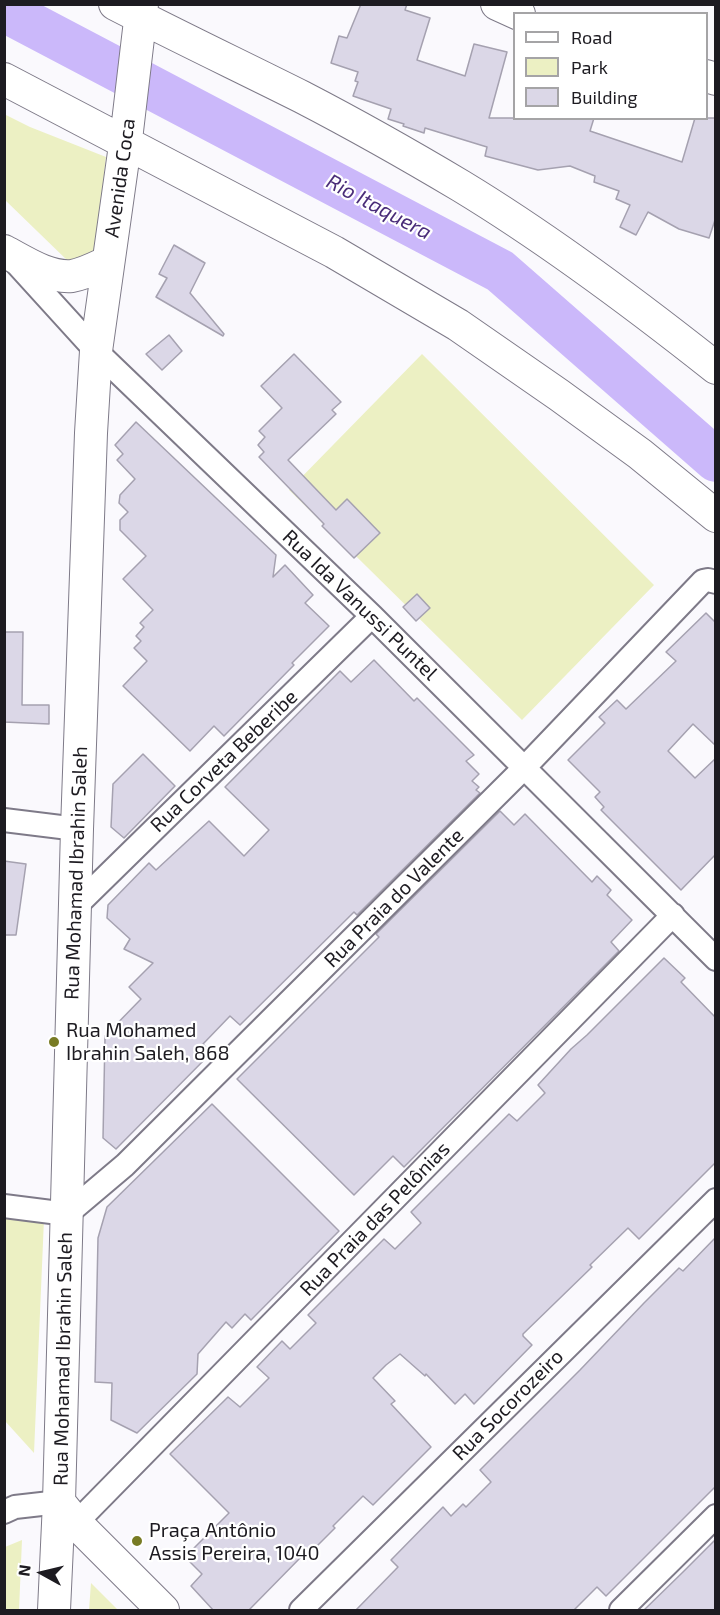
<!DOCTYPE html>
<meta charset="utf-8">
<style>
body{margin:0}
#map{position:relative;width:720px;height:1615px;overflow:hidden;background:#faf9fd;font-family:"Exo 2",sans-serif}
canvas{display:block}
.frame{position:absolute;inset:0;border:6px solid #1d1b21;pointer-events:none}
.legend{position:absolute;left:513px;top:12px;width:195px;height:108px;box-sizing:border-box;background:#fff;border:2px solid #a5a4a6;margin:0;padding:8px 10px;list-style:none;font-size:18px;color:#1d1b21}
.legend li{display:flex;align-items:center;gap:12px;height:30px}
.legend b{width:30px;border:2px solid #a5a4a6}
.north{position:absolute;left:12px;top:1543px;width:60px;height:60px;-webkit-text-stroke:4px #fff;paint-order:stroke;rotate:278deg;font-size:16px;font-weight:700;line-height:24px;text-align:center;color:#1d1b21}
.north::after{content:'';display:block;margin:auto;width:21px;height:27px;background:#1d1b21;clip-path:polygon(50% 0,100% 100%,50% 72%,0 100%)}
</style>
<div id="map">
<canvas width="720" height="1615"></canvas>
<div class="frame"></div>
<ul class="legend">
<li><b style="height:8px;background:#fff"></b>Road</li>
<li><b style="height:16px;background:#ecf0c3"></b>Park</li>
<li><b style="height:16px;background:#dbd7e7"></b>Building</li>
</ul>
<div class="north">N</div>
</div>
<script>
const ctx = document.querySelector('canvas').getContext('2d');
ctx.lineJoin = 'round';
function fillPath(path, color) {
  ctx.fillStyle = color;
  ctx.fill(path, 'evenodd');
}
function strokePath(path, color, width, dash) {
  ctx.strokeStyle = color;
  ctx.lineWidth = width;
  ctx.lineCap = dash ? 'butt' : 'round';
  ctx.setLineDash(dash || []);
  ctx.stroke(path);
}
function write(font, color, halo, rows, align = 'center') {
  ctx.font = font + ' "Exo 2",sans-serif';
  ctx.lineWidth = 4.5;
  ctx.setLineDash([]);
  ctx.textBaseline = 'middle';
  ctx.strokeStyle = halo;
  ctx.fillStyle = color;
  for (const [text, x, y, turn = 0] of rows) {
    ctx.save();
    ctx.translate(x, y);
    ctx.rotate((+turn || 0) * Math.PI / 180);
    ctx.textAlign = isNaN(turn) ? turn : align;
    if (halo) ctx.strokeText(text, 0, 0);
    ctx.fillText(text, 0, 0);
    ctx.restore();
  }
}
fillPath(new Path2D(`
 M4,114L30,127L106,157L95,254L70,263L5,200Z
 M422,354L654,585L522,720L289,490Z
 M5,1214L44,1219L34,1453L5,1421Z
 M22,1540L19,1610H5V1547Z
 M91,1583L118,1610H89Z`), '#ecf0c3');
strokePath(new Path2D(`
 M4,10L500,271L716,460`), '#cbb8fa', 44);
const building = new Path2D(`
 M361,4H407L405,10L430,18L417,60L465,76L474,44L507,52L489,118H594L590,131L682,162L695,118H716V217L709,238L679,229L648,212L636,235L620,227L630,205L616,199L619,191L594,182L595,176L570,166L538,170L485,156L487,147L425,128L424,133L403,126L404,124L388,119L391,109L353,96L358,82L355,81L358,72L331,63L339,36L347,38Z
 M174,245L205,263L190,293L224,334L223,336L156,297L167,278L159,274Z
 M169,335L182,351L162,370L146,354Z
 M294,354L341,402L332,410L336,414L288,460L336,510L347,499L380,533L354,558L322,526L324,524L259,457L264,452L258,445L265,437L259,431L282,408L261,386Z
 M136,422L276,555L273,577L285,565L313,595L305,603L329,626L292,663L294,665L224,736L214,726L190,751L123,686L147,661L134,648L141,641L136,636L144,627L140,623L153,610L123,579L146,556L120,530V520L128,512L119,503L120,495L135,479L117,460L123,454L115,445Z
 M417,594L430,608L416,621L403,607Z
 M706,613L716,623V746L693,724L668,751L695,778L716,758V854L681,890L601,810L604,807L595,797L600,792L568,760L605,723L599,717L617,700L626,709L676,661L666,652Z
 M4,632H23L22,705H49V724L4,722Z
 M374,660L414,701L417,698L474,755L466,761L479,774L472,781L479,787L476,790L480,793L357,915L354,912L240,1025L230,1016L203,1044L211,1053L116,1149L103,1138L105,1036L141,999L129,987L153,963L124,949L130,939L107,918L108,905L149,863L156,870L209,821L244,856L269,830L225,787L340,671L351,682Z
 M143,754L175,786L124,838L111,827L113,784Z
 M500,811L514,825L525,814L592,882L597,876L611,890L607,895L632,920L611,942L619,951L404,1167L393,1156L354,1195L237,1079L379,937L376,934Z
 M4,861L26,864L16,935H4Z
 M664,958L685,978L681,982L716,1018V1162L639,1239L628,1228L590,1265L592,1267L523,1334V1336L532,1345L474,1404L465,1394L455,1404L426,1374L425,1376L400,1354L386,1365L373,1378L395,1401L391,1404L431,1447L373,1505L363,1496L333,1526L335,1528L314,1549L312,1548L304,1556L303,1555L248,1611H214L191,1586L202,1574L185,1557L229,1513L170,1454L228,1397L240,1407L269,1378L257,1367L282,1341L290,1349L316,1323L308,1315L384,1239L395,1249L421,1223L411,1212L509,1114L517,1121L545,1093L538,1085L571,1049L587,1035Z
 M212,1104L339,1231L251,1320L245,1314L232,1328L226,1322L198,1354L197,1374L137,1433L111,1420L112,1383L95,1382L98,1238L107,1207Z
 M716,1237L715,1487L606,1596L597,1587L573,1611H355L398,1567L391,1560L443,1507L451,1516L463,1504L466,1507L491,1482L480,1470L580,1370L644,1303L679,1268L683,1271Z
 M716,1539V1611H643L683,1572Z`);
fillPath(building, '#dbd7e7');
strokePath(building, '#a5a1b0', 1.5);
const street = new Path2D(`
 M16,263L96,351L372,616L716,959
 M4,820L77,829
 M75,907L372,616
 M4,1206L67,1214L125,1165L525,767L703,581L708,580L716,582
 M4,1512L15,1507L59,1502
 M76,1523L673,915
 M301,1610L716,1200
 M621,1610L716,1516`);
const secondary = new Path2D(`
 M115,4C177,36 240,66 302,97C356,125 409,155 461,186C550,240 634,303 716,368
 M497,4L519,14
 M706,76L716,79
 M4,79L334,252L458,325L559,395L640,454L716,516
 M4,251C25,262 48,278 72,276C84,274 97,267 108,262
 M59,1502L76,1523L163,1610
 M54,1610L59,1502L77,829L91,433L96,351L127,131L142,4`);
strokePath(street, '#7e7a88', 26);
strokePath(secondary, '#7e7a88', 34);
strokePath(street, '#fff', 22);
strokePath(secondary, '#fff', 32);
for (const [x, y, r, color] of [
 [54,1042,6,"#787b24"],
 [137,1541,6,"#787b24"]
]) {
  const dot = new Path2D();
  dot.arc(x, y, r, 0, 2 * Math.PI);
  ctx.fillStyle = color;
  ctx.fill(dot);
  strokePath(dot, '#fff', 2);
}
write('20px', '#1d1b21', '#fff', [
 ["Avenida Coca",120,178,-82],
 ["Rua Ida Vanussi Puntel",360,605,44],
 ["Rua Corveta Beberibe",224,761,-44],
 ["Rua Mohamad Ibrahin Saleh",76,873,-88],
 ["Rua Praia do Valente",394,898,-45],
 ["Rua Praia das Pelônias",375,1219,-46],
 ["Rua Mohamad Ibrahin Saleh",63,1359,-89],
 ["Rua Socorozeiro",508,1405,-45]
]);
write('20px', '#1d1b21', '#fff', [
 ["Rua Mohamed",66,1030],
 ["Ibrahin Saleh, 868",66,1053],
 ["Praça Antônio",149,1530],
 ["Assis Pereira, 1040",149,1553]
], 'left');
write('italic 21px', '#4a2d79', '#fff', [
 ["Rio Itaquera",379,207,28]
]);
</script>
